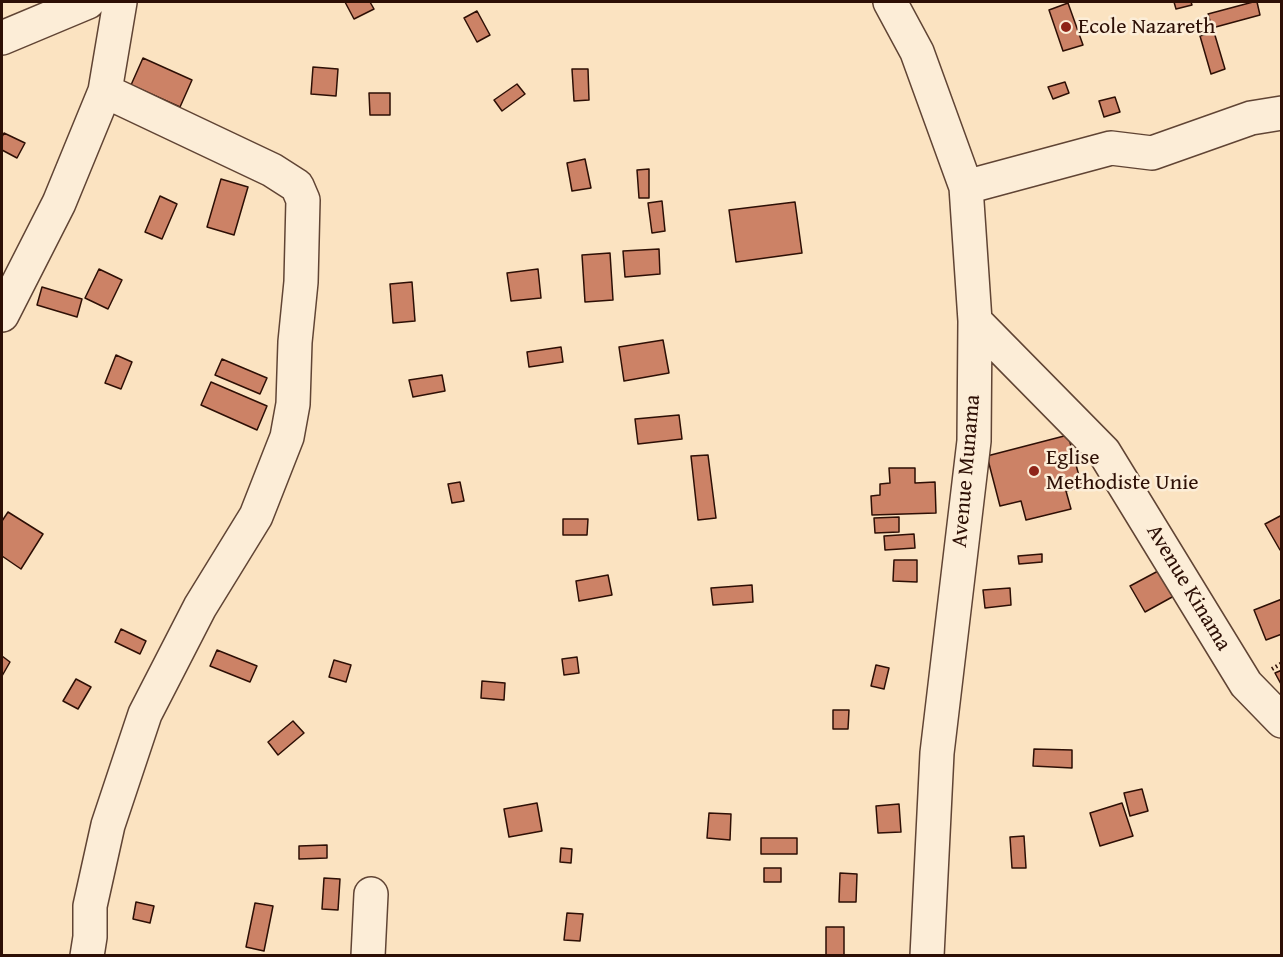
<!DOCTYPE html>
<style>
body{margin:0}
#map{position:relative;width:1283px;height:957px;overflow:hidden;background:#fbe3c1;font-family:"Gentium Book Plus",serif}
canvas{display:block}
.frame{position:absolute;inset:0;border:3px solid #2d0f05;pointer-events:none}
</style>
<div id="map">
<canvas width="1283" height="957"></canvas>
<div class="frame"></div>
</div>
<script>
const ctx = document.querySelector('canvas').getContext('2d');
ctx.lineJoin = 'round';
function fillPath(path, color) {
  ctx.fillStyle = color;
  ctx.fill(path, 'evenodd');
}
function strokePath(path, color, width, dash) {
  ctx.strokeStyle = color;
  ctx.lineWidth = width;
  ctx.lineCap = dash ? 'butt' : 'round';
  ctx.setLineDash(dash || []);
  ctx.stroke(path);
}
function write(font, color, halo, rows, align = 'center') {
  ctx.font = font + ' "Gentium Book Plus",serif';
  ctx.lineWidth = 5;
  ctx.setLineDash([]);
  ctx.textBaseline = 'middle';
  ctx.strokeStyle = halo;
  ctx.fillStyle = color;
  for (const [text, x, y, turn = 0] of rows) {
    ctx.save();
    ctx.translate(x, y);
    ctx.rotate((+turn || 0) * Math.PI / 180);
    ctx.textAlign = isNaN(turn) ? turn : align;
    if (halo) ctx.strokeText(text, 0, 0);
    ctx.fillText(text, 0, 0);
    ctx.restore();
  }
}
const building = new Path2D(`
 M345,2H370L374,9L354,19Z
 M1174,2H1191L1192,5L1176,9Z
 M1253,2H1257L1260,15L1212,28L1208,14Z
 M1068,3L1083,45L1063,51L1049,10Z
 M477,11L490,35L477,42L464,18Z
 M1214,32L1225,69L1211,74L1200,36Z
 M143,58L192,80L180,107L131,85Z
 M313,67L338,69L336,96L311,94Z
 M572,69H588L589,100L574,101Z
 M1065,82L1069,93L1053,99L1048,87Z
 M517,84L525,94L502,111L494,100Z
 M369,93H390V115H370Z
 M1115,97L1120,112L1104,117L1099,101Z
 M4,133L25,143L17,158L2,150V137Z
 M585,159L591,188L572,191L567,163Z
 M649,169V198H639L637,170Z
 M221,179L248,187L234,235L207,227Z
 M160,196L177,204L162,239L145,232Z
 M662,201L665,231L652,233L648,203Z
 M795,202L802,253L736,262L729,210Z
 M659,249L660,274L625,277L623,251Z
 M610,253L613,300L585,302L582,255Z
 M99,269L122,280L108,309L85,298Z
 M538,269L541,298L511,301L507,273Z
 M412,282L415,321L393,323L390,284Z
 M42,287L82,299L77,317L37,305Z
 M663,340L669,373L624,381L619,347Z
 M561,347L563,362L529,367L527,352Z
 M116,355L132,362L121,389L105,383Z
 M222,359L267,378L260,394L215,375Z
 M442,375L445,391L413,397L409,380Z
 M211,382L267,406L257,430L201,405Z
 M679,415L682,439L638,444L635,419Z
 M1068,435L1082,487L1066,491L1071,509L1026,520L1021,501L1000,506L987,456Z
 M708,455L716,518L698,520L691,456Z
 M889,468H915V483L935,482L936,513L872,515L871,496L880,495V484L890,483Z
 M460,482L464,501L452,503L448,484Z
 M8,512L43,534L21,569L2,556V521Z
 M1282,515V549L1280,550L1265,524Z
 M899,517V532L875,533L874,518Z
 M563,519H588L587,535H563Z
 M914,534L915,548L885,550L884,536Z
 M1042,554V562L1019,564L1018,556Z
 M894,560H917V582L893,581Z
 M1160,570L1174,596L1145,612L1130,586Z
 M608,575L612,595L579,601L576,581Z
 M752,585L753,602L713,605L711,588Z
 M1010,588L1011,605L985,608L983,590Z
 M1282,599V634L1266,640L1254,610Z
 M121,629L146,641L140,654L115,642Z
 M217,650L257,666L250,682L210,666Z
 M2,656L10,662L2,676Z
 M577,657L579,673L564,675L562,659Z
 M334,660L351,665L346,682L329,677Z
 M876,665L889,668L884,689L871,686Z
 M1282,670V686L1275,673Z
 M76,679L91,687L78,709L63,701Z
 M482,681L505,683L504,700L481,698Z
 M833,710H849L848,729H833Z
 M293,721L304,733L278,755L268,742Z
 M1034,749L1072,750V768L1033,766Z
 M1142,789L1148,811L1130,816L1124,793Z
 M537,803L542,831L509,837L504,809Z
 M1122,803L1133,836L1100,846L1090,813Z
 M899,804L901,832L878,833L876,806Z
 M709,813L731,814L730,840L707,838Z
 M1024,836L1026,868H1012L1010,837Z
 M761,838H797V854H761Z
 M327,845V858L299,859V846Z
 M561,848L572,849L571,863L560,862Z
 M764,868H781V882H764Z
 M840,873L857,874L856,902H839Z
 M324,878L340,879L338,910L322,909Z
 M136,902L154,906L150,923L133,919Z
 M255,903L273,906L264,951L246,947Z
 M567,913L583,914L580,941L564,940Z
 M826,927H844V956H826Z`);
fillPath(building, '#cc8266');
strokePath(building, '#2d0f05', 1.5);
const minor = new Path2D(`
 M890,2L917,52L966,187L975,321L974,441L937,753L927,956
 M2,38L88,2
 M966,187L1111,148L1152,153L1251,118L1282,113
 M2,315L59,203L105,91L120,2
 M975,321L1104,452L1246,684L1282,721
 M87,956L90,937V906L108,825L145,714L200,607L256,516L287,437L293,404L295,342L301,282L303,200L297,186L272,170L105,91
 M368,956L371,894`);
strokePath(minor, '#604434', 36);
strokePath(new Path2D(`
 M1272,669L1282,663`), '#2d0f05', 4, [1.5, 3]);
strokePath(minor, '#fcedd7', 33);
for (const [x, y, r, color] of [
 [1066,27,6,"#8f2418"],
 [1034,471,6,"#8f2418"]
]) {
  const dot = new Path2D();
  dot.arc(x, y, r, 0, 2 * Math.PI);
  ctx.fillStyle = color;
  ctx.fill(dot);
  strokePath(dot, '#fcedd7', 2);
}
write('22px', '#2d0f05', '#fcedd7', [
 ["Ecole Nazareth",1078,27],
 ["Eglise",1046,458],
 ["Methodiste Unie",1046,483]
], 'left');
write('22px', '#2d0f05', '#fcedd7', [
 ["Avenue Munama",967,471,-85],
 ["Avenue Kinama",1188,588,59]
]);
</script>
